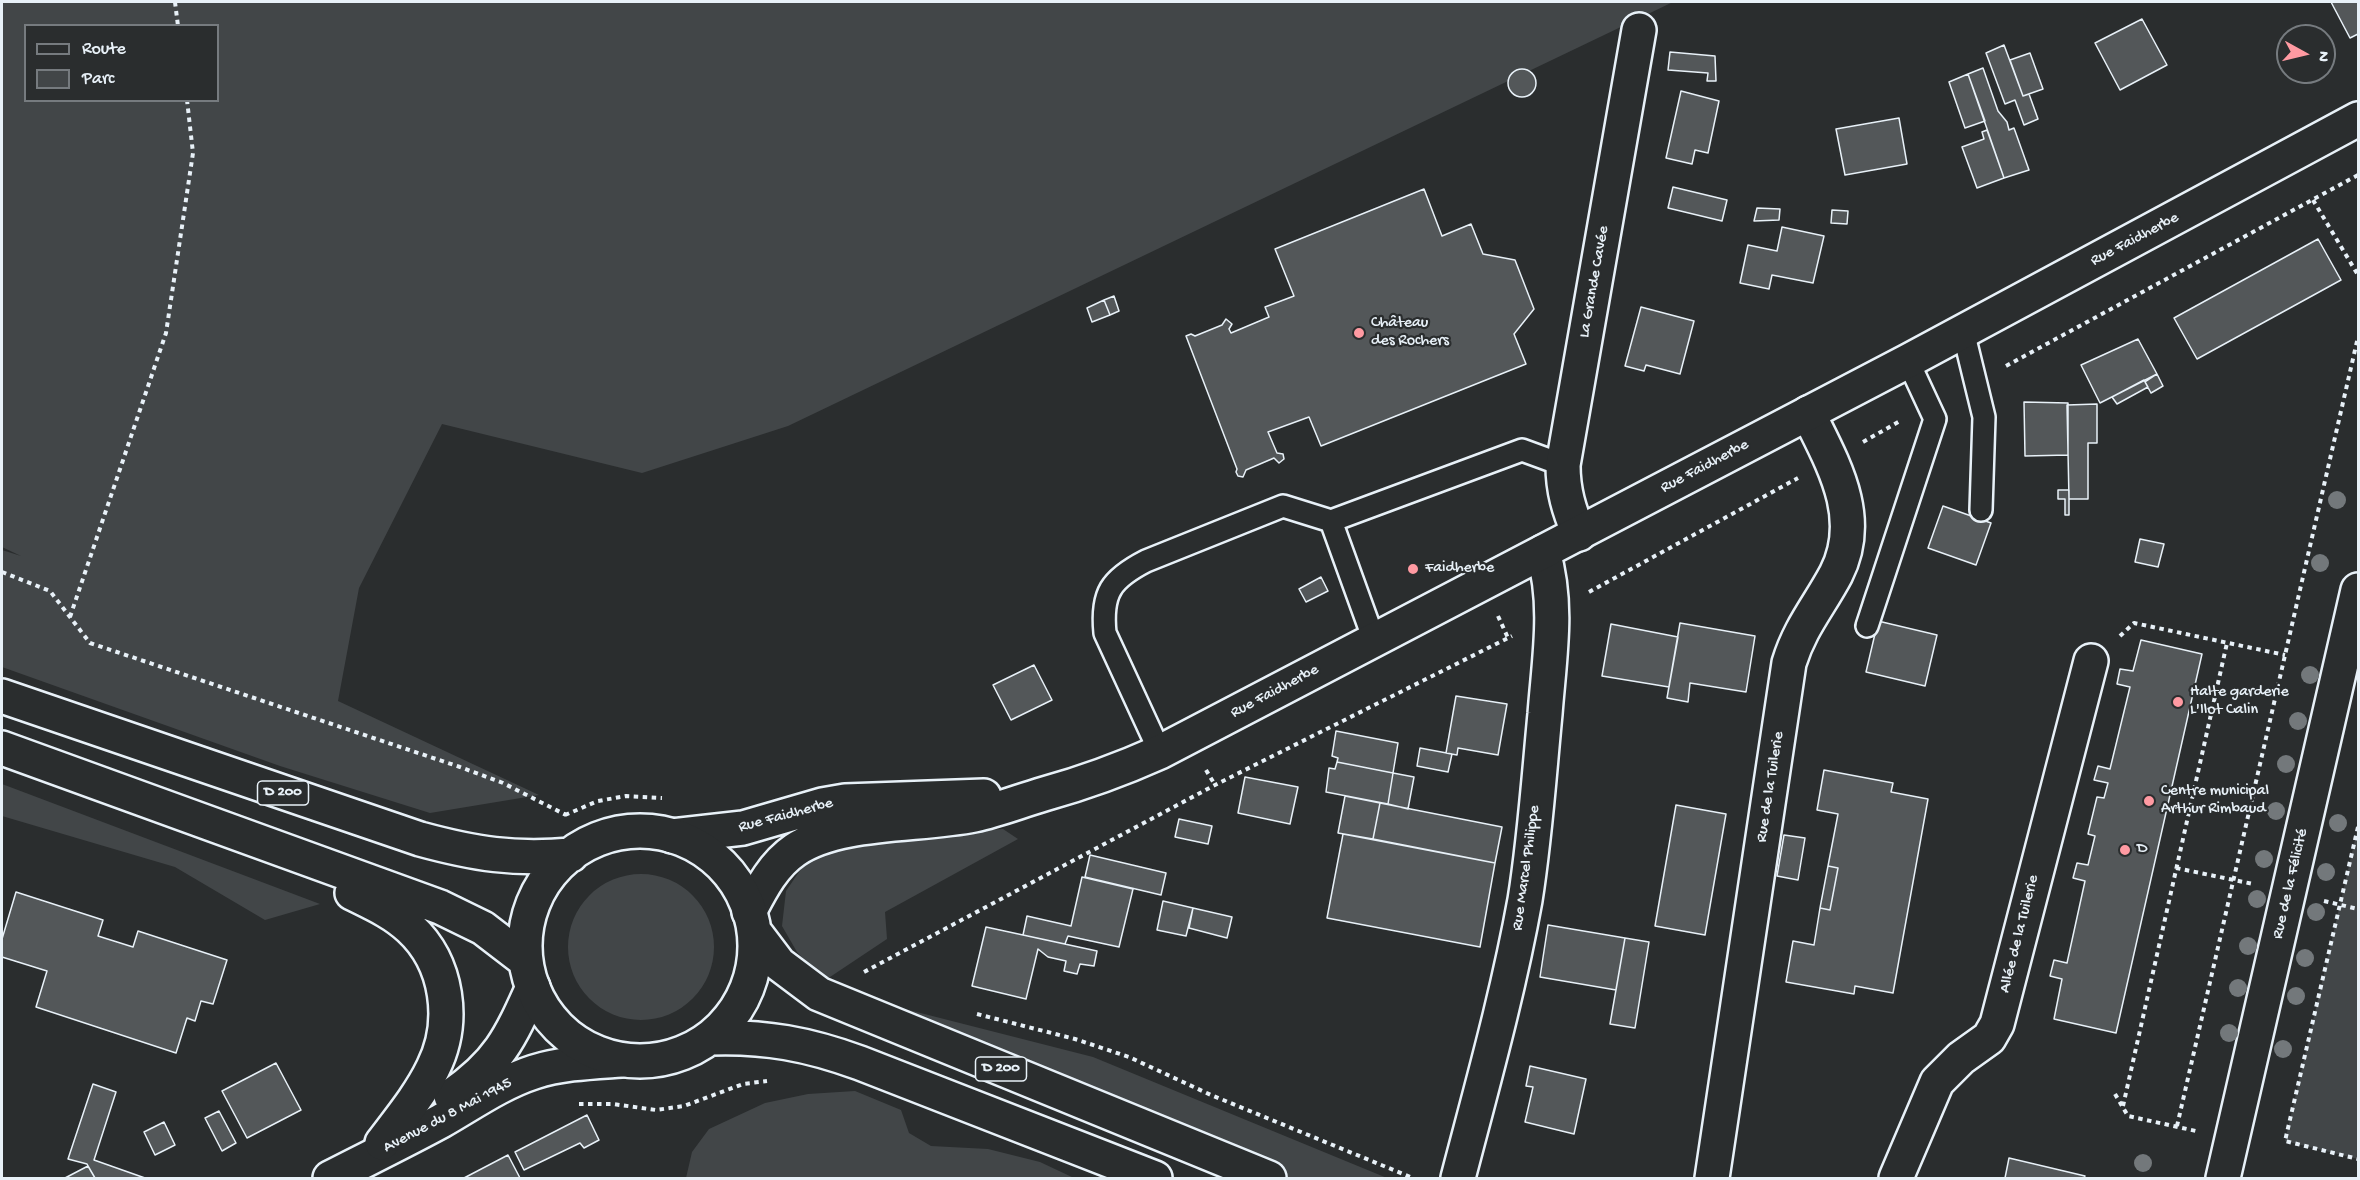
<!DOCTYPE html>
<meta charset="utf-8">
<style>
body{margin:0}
#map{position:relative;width:2360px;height:1180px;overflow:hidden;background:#2a2d2e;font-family:"Gochi Hand",sans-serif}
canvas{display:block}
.frame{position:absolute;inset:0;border:3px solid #e8f1f8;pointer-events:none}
.legend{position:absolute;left:24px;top:24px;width:195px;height:78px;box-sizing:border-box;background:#2a2d2e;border:2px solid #767b7f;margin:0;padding:8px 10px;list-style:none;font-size:18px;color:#e8f1f8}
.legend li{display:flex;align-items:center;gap:12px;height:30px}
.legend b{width:30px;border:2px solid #767b7f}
.north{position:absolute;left:2276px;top:24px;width:60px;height:60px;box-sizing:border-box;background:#2a2d2e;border:2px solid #767b7f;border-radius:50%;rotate:98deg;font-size:16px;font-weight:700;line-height:24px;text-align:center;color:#e8f1f8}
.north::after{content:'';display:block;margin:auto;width:21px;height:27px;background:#ff9aa2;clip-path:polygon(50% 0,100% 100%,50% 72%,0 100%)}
</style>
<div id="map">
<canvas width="2360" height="1180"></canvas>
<div class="frame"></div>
<ul class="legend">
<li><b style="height:8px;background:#2a2d2e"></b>Route</li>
<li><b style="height:16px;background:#424648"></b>Parc</li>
</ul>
<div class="north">N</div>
</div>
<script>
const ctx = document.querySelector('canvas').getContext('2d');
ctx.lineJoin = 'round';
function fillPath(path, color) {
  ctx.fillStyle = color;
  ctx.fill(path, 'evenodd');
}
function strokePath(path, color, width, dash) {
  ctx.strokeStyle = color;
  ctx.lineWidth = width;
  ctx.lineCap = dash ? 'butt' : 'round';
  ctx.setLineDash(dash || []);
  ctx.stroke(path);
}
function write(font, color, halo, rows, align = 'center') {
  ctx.font = font + ' "Gochi Hand",sans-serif';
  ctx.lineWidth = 4.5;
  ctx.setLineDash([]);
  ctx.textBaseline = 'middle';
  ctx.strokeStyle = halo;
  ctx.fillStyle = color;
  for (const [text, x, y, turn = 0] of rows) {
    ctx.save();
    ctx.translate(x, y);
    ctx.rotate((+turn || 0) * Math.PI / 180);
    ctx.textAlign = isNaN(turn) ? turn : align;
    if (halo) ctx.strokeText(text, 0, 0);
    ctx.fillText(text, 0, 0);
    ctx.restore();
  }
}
fillPath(new Path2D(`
 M2,2H1673L788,426L642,473L442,424L359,588L338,701L539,795L430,813L280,766L2,667V550L21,556L2,547ZM26,26H218V100H26Z
 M2,784L320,904L265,920L175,867L2,816Z
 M2358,827V1159L2285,1141Z
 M1003,829L1018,839L885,912L887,939L824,981L797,952L782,926L786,891L803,866L837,844Z
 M568 947a73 73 0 1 1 146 0a73 73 0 1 1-146 0Z
 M897,1007L1093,1057L1387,1178H1285Z
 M855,1091L901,1110L909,1133L931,1146L988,1149L1040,1162L1074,1178H686L692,1152L709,1129L765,1103L808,1094Z`), '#424648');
const building = new Path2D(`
 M2331,2H2358V34L2350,38Z
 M2142,19L2167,65L2120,90L2095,43Z
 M2004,45L2023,96L2029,94L2038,119L2024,125L2015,100L2005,104L1986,53Z
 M1670,52L1715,56L1716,81H1707L1708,73L1668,70Z
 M2030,53L2043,89L2023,96L2010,60Z
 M1983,68L1998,111L2007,122L2009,130L2014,128L2029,170L2004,178L1968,74Z
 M1508 83a14 14 0 1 1 28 0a14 14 0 1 1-28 0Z
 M1968,74L1985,121L1965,128L1949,82Z
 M1681,91L1719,101L1708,153L1695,150L1692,164L1666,158Z
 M1899,118L1907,164L1845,175L1836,129Z
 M1987,130L2004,178L1977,188L1962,147L1984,139L1982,132Z
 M1673,187L1727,200L1722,221L1668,208Z
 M1424,189L1442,236L1471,224L1483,254L1515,260L1534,309L1514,334L1526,364L1321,446L1309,417L1268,432L1277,453L1283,454L1284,459L1279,463L1274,458L1246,470L1243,477L1238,476L1236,472L1237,469L1186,336L1191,334L1195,336L1222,325L1226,319L1232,324L1229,329L1231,333L1269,317L1265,307L1294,296L1275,249Z
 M1757,208L1780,209L1779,220L1754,221Z
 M1832,210L1848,211L1847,224L1831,223Z
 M1782,227L1824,236L1813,283L1772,275L1769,289L1740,283L1748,245L1777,251Z
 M2318,239L2341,280L2197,359L2174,318Z
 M1114,296L1119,311L1110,315L1104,300Z
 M1104,300L1110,315L1092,322L1087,308Z
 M1641,307L1694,321L1680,374L1646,365L1644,371L1625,366Z
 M2138,339L2157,374L2100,403L2081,365Z
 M2157,374L2163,386L2151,393L2145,382Z
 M2144,380L2148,387L2117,404L2112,397Z
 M2024,402L2068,403V455L2025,456Z
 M2097,404V443H2088V499H2069L2067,405Z
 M2058,490H2069V515H2065V499H2058Z
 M1943,506L1991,523L1976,565L1928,548Z
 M2140,539L2164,544L2158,567L2135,562Z
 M1321,577L1328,591L1306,602L1299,589Z
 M1878,621L1937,635L1925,686L1866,672Z
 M1680,623L1755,636L1746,692L1690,683L1688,702L1667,698Z
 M1611,624L1678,637L1669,687L1602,676Z
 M2141,640L2202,654L2116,1033L2054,1019L2062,979L2050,976L2054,960L2067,963L2085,881L2073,878L2077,863L2088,865L2095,836L2088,834L2097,797L2104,798L2108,783L2094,780L2098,766L2110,769L2130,687L2117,684L2120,669L2133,671Z
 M1034,665L1052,700L1011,720L993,685Z
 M1456,696L1507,704L1498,755L1458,748L1457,755L1446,753Z
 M1336,731L1398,743L1393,773L1337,762L1338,758L1332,756Z
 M1420,748L1452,754L1448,772L1417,766Z
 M1337,762L1393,773L1388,804L1326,792L1329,768L1335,769Z
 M1824,770L1893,783L1891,792L1928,799L1893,993L1855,986L1854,994L1786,982L1793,941L1814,945L1820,908L1830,910L1838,868L1828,866L1838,814L1817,810Z
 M1393,773L1414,777L1408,809L1388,804Z
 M1245,777L1298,787L1290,824L1238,813Z
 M1345,796L1380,803L1373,839L1338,833Z
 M1380,803L1502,827L1495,863L1373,839Z
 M1676,805L1726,814L1705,935L1655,926Z
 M1179,819L1212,826L1208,844L1175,837Z
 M1343,834L1495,863L1480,947L1327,918Z
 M1784,835L1805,838L1798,880L1777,876Z
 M1090,855L1166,873L1161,895L1085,877Z
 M1828,866L1838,868L1830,910L1820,908Z
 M1082,877L1133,889L1119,947L1068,936L1065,944L1023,935L1027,916L1071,926Z
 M16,892L103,920L98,936L133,947L138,931L227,960L213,1004L201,1001L195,1021L187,1018L176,1053L36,1007L47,971L2,957V939Z
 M1163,901L1193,908L1186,936L1157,930Z
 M1193,908L1232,917L1227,938L1189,928Z
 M1548,925L1625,938L1616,990L1540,977Z
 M986,927L1097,951L1094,966L1080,964L1077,974L1064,971L1066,961L1048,957L1038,949L1026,999L972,986Z
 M1625,938L1649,942L1635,1028L1610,1024Z
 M276,1063L301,1110L247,1138L222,1091Z
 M1530,1066L1586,1079L1574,1134L1525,1122L1533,1087L1526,1086Z
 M93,1084L116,1092L94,1160L145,1178H95L87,1164L68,1159Z
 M219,1111L236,1143L222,1151L205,1118Z
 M587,1115L599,1140L584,1148L580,1143L524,1170L515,1152Z
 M164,1122L175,1145L155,1155L144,1132Z
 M508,1155L520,1178H464Z
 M2009,1158L2085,1176L2084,1178H2005Z
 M88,1166L95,1178H65Z`);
fillPath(building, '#535759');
strokePath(building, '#e8f1f8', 1.5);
const service = new Path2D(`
 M1963,331L1984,417L1981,510
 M1331,521L1374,640
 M1867,626L1935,419L1908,361
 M1160,752L1105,633C1101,593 1111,579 1146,561L1283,506L1331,521L1522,450L1563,465`);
const minor = new Path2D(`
 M1579,534C1569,510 1563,491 1563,465L1639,30
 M1458,1178C1482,1086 1508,994 1525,900C1535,838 1539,776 1545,714C1549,660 1559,605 1543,552
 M1712,1178L1789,663C1800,627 1819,606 1836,574C1865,517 1833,464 1808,413
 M1896,1178L1937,1082L1961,1058L1989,1038L1997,1024L2091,661
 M2223,1178L2358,590`);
const secondary = new Path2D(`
 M672,836L743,828L822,805L845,801L984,796
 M749,912C761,889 773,865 795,850C839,820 921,826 974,815C998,810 1020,801 1044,794C1084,783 1122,769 1160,752L1908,361L2358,119
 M451,1096C499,1063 510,1038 533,987
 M330,1178C367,1159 404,1141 441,1121C471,1104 500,1083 534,1072C562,1063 592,1062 621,1060`);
const primary = new Path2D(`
 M2,696L420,839C475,854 514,860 571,855
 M2,748L440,907L483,928L526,961
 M525 946a115 115 0 1 1 230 0a115 115 0 1 1-230 0Z
 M352,893C372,903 393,912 410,928C448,963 456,1022 433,1068C420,1095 400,1119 382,1143
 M754,931L779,964L819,994L1269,1178
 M710,1038C765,1036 808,1044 860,1063L1155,1178`);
strokePath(service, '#e8f1f8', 26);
strokePath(minor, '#e8f1f8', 38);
strokePath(secondary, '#e8f1f8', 38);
strokePath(primary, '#e8f1f8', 38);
strokePath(new Path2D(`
 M175,2L178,26
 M2313,200L2358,275
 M2006,366L2358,175
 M1863,442L1900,421
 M2,572L50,591L90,643L460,767L503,783L566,815
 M1589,592L1798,478
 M1498,616L1508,638
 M70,617L166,333L193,153L187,100
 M2120,636L2134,623L2285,655
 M1206,770L1215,785
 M565,815L598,801L626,796L662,798
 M2358,827L2285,1141L2358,1159
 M2176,868L2253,884
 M2324,901L2358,909
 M864,972L1215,785L1512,636
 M977,1014L1075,1039L1129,1057L1211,1095L1413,1178
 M2115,1094L2128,1116L2196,1131
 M579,1104H613L656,1110L684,1106L743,1084L767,1081
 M2123,1106L2227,643
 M2177,1126L2358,337`), '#e8f1f8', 4, [4.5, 4.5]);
strokePath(service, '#2a2d2e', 21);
strokePath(minor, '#2a2d2e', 33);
strokePath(secondary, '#2a2d2e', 33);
strokePath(primary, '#2a2d2e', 33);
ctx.fillStyle = '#73787b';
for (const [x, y] of [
 [2337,500],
 [2320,563],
 [2310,675],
 [2298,721],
 [2286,764],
 [2276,811],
 [2338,823],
 [2264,859],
 [2326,872],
 [2257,899],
 [2316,912],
 [2248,946],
 [2305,958],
 [2238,988],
 [2296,996],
 [2229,1033],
 [2283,1049],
 [2143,1163]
]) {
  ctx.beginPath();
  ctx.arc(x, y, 9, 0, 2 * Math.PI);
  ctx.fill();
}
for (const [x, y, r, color] of [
 [1359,333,6,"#ff9aa2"],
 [1413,569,6,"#ff9aa2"],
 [2178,702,6,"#ff9aa2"],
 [2149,801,6,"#ff9aa2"],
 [2125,850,6,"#ff9aa2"]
]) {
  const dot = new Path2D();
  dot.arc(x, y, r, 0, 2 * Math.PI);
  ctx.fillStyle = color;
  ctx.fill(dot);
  strokePath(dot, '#2a2d2e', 2);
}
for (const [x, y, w] of [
 [283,793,51],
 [1001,1069,51]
]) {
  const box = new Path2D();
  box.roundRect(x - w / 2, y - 12, w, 24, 4.5);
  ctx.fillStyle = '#2a2d2e';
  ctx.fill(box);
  strokePath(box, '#e8f1f8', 1.5);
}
write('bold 15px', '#e8f1f8', null, [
 ["D 200",283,793],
 ["D 200",1001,1069]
]);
write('16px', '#e8f1f8', '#2a2d2e', [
 ["Rue Faidherbe",2135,240,-28],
 ["La Grande Cavée",1595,282,-80],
 ["Rue Faidherbe",1705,467,-28],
 ["Rue Faidherbe",1275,692,-28],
 ["Rue de la Tuilerie",1771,787,-81],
 ["Rue Faidherbe",786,816,-15],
 ["Rue Marcel Philippe",1527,868,-82],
 ["Rue de la Félicité",2291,884,-77],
 ["Allée de la Tuilerie",2020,934,-76],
 ["Avenue du 8 Mai 1945",448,1116,-28]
]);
write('16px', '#e8f1f8', '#2a2d2e', [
 ["Château",1371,324],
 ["des Rochers",1371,342],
 ["Faidherbe",1425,569],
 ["Halte garderie",2190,693],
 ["L'Ilot Calin",2190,711],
 ["Centre municipal",2161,792],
 ["Arthur Rimbaud",2161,810],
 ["D",2137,850]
], 'left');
</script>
